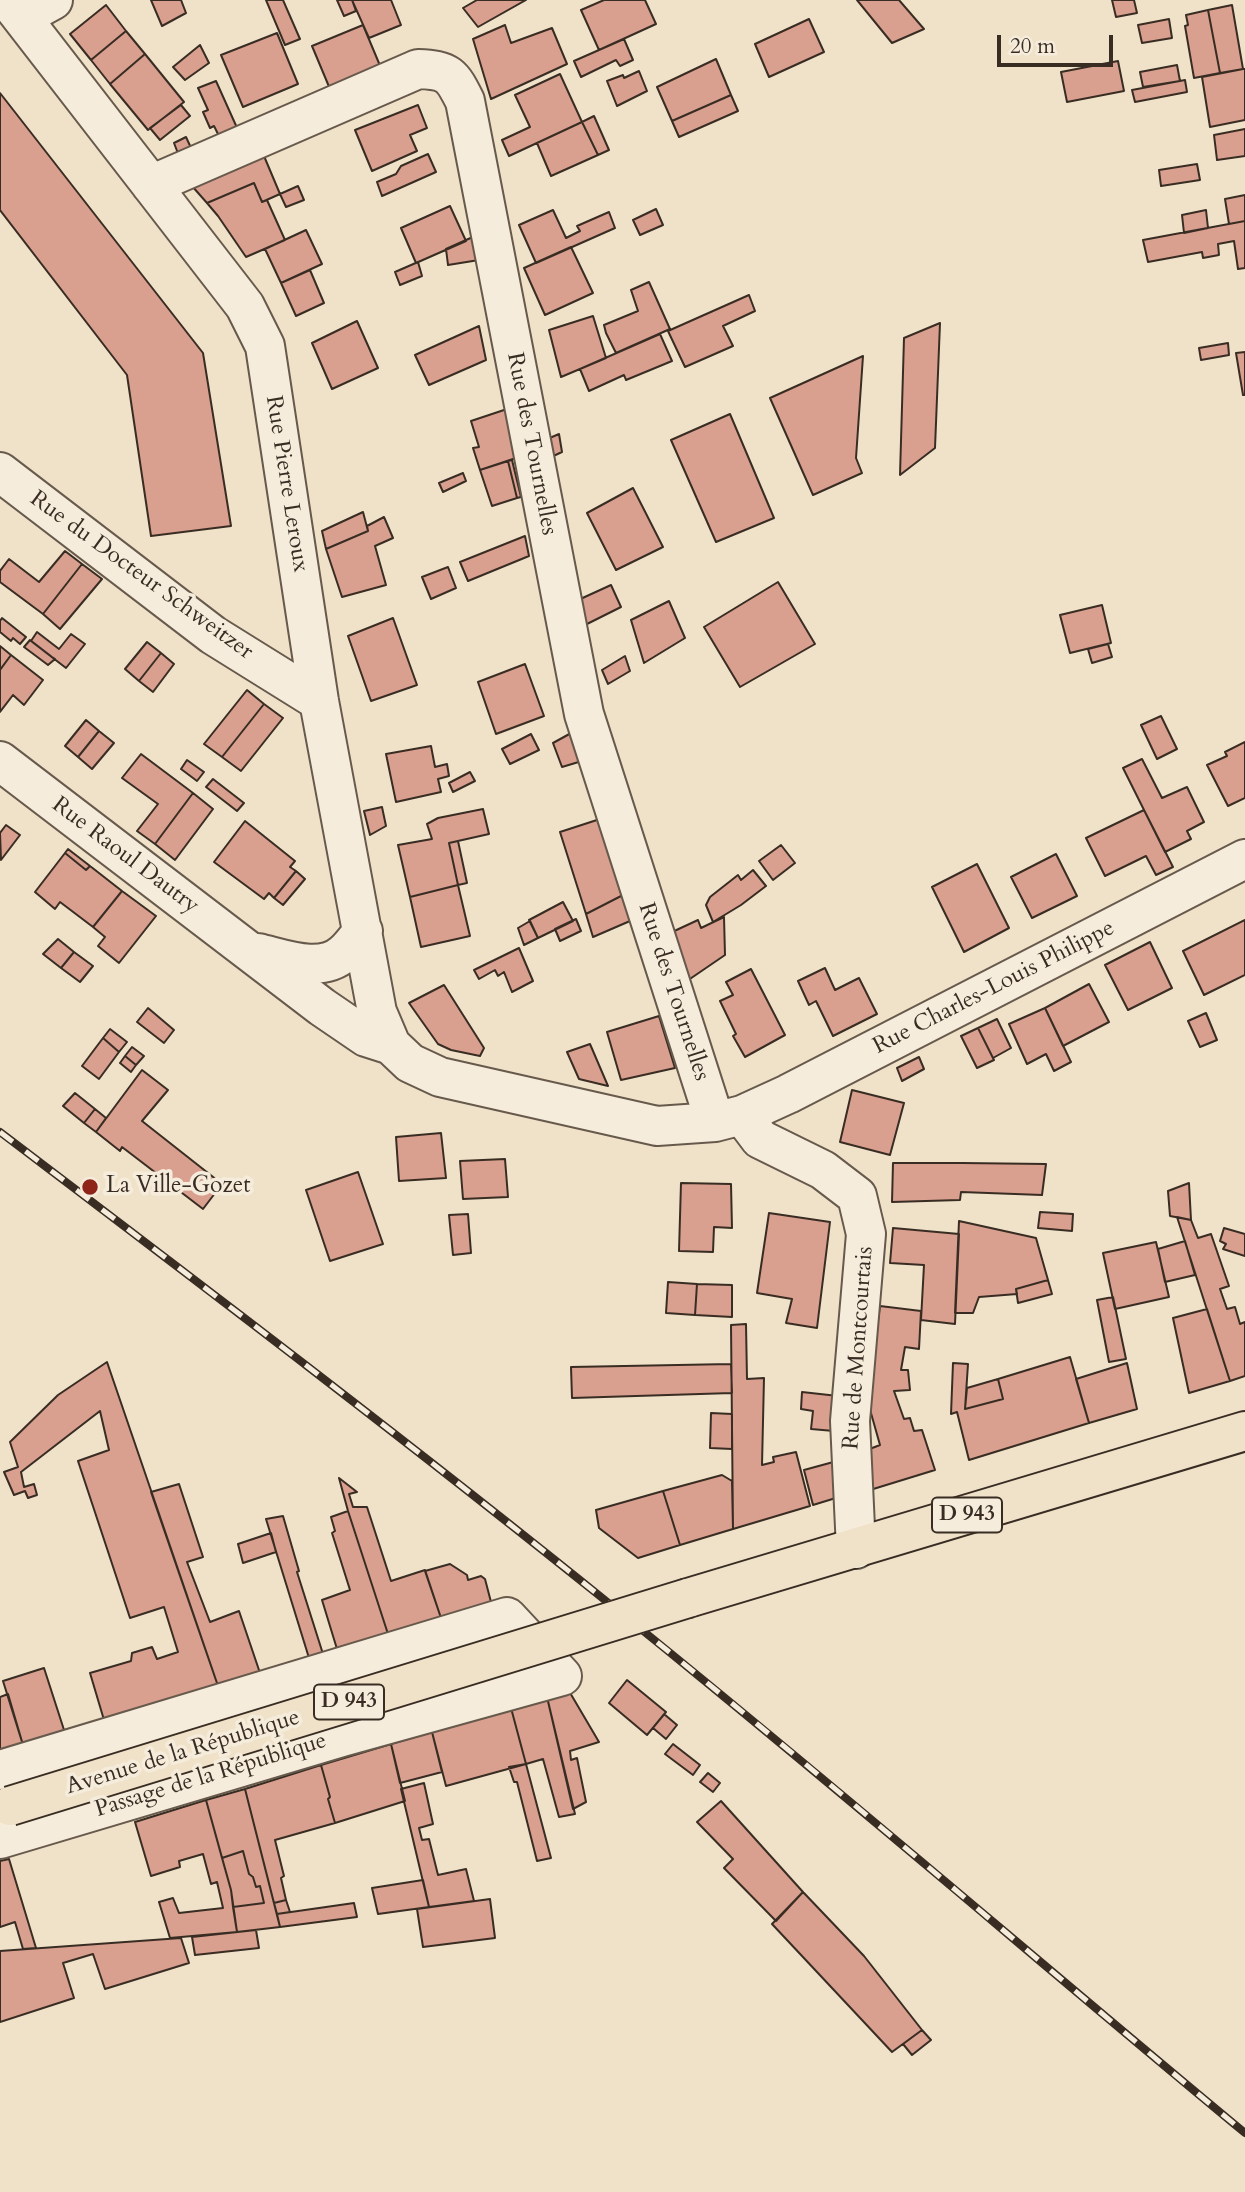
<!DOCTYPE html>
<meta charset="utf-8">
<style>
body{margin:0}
#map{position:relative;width:1245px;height:2192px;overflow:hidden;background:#f0e2c9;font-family:Cardo,serif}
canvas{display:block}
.scale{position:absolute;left:997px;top:35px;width:116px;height:32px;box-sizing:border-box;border:4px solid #392d23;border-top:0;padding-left:9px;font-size:21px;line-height:24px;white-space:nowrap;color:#392d23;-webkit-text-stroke:5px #f5ecdc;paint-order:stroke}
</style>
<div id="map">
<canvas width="1245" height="2192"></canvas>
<div class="scale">20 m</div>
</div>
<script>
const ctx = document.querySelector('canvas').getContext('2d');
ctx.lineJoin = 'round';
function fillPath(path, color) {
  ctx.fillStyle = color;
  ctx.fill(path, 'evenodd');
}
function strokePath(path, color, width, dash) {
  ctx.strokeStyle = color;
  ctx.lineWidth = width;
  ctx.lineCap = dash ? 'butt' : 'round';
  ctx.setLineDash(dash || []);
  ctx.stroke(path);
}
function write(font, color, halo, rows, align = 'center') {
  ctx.font = font + ' Cardo,serif';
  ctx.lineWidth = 7;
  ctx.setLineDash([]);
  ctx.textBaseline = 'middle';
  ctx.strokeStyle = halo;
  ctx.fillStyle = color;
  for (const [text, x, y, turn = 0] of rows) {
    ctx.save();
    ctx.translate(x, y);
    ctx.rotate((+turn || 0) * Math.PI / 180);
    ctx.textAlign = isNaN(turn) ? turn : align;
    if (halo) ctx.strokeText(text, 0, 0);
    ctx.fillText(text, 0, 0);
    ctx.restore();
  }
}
const building = new Path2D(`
 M151,0H181L186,13L162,26Z
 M266,0H283L300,39L285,45Z
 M337,0H352L356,11L344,16Z
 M352,0H391L401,25L369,38Z
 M477,0H526L478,27L463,8Z
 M604,0H645L656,24L599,50L581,10Z
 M857,0H899L924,29L892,43Z
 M1112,0H1134L1137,13L1116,17Z
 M106,5L126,31L91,60L70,34Z
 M1232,5L1243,69L1220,73L1208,10Z
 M1208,10L1220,73L1194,78L1185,26L1188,25L1186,15Z
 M809,19L824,52L769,77L755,44Z
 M1169,19L1172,38L1142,43L1138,25Z
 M363,25L381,68L330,89L312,46Z
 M505,25L511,43L552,28L567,64L491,99L473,39Z
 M126,31L145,54L110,84L91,60Z
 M277,33L298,84L243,107L221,55Z
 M624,39L633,60L620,66L616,60L581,77L574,61Z
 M200,45L209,63L185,80L173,67Z
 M145,54L184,102L148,130L110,84Z
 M716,59L731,95L672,121L657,87Z
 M1118,61L1124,91L1067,102L1061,72Z
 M1177,65L1180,81L1143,87L1140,72Z
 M1243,69H1245V120L1210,127L1202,77Z
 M639,71L647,91L617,106L607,81L623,75L624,78Z
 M560,74L582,122L509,156L502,140L530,127L515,95Z
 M1185,80L1187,92L1135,102L1132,90Z
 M216,81L238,130L220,138L214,126L210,128L203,112L208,110L198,88Z
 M0,93L203,353L231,526L151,536L127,375L0,210Z
 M731,95L738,111L679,137L672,121Z
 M181,105L190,116L160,140L150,128Z
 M418,105L427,128L410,135L417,151L372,171L355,130Z
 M594,116L609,150L598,155L582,122Z
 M582,122L598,155L551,176L537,143Z
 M1245,129V156L1217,160L1214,135Z
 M186,137L192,150L179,156L174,143Z
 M428,154L436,172L382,196L377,182L396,174L401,166Z
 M264,156L280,194L262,202L254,183L207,203L192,186Z
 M1197,164L1200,180L1161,186L1159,170Z
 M254,183L262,202L267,200L285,240L246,257L218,216L207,203Z
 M298,186L304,200L286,207L280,194Z
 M1245,195V221L1229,224L1225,199Z
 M450,206L466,241L416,263L401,228Z
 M656,209L663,225L640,235L633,220Z
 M553,210L566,238L580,231L577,226L609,212L615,228L536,263L519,225Z
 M1206,210L1208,228L1184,233L1182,215Z
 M1245,221V268L1238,269L1234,241L1218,244L1219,255L1203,258L1202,252L1148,262L1143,240Z
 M306,230L322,264L281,283L265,249Z
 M475,236L479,260L448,265L446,249Z
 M571,247L593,293L545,315L524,268Z
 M418,262L422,276L400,285L395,272Z
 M310,270L324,303L296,316L281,283Z
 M649,282L670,329L616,353L606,333L604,325L638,311L631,290Z
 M749,295L755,311L723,326L733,346L685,367L668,331Z
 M593,316L606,358L561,377L549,330Z
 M357,321L378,368L332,389L312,343Z
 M940,323L935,448L900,475L904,338Z
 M479,326L486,360L429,385L415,355Z
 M660,334L672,361L626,380L624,375L589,391L580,369Z
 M1228,343L1229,355L1201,360L1199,348Z
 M1245,352V395H1243L1236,353Z
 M863,356L856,458L862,473L813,495L770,398Z
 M507,409L525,455L480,470L473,448L479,447L471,421Z
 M730,414L774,518L716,542L671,440Z
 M559,434L562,452L549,458L545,440Z
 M512,460L521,497L517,498L508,461Z
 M508,461L517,498L492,506L480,470Z
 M463,473L466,481L443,492L439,483Z
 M633,488L663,547L616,570L587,513Z
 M363,512L368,531L326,549L322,531Z
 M384,517L393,538L375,546L386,585L342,597L326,549L368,531L367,526Z
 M525,536L529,556L468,581L460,562Z
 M65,551L82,564L43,614L0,582V571L9,559L39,582Z
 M82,564L102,579L60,629L43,614Z
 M448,567L456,588L431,599L422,577Z
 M778,582L815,644L740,687L704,627Z
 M611,585L621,607L581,627L576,601Z
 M669,601L685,638L644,663L631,620Z
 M1102,605L1111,643L1070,653L1060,615Z
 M2,618L26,637L20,644L13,638L11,641L0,632V621Z
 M393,618L417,685L371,701L348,636Z
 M37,632L59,649L71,634L85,644L66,668L31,641Z
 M30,640L52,657L55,659L48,665L24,647Z
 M147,642L161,653L139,681L125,669Z
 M1108,644L1112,657L1092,663L1088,649Z
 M0,646L11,655L0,670Z
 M161,653L174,664L153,692L139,681Z
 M11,655L43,680L24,705L13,695L0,712V670Z
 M625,656L630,671L608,684L602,670Z
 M525,664L544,716L496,734L478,682Z
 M247,690L264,704L222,757L204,744Z
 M264,704L283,718L241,771L222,757Z
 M1161,716L1177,749L1157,759L1141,725Z
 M86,720L99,731L78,757L65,746Z
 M99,731L114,743L92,769L78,757Z
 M573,732L582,761L562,767L553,743Z
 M531,734L539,750L510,764L502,749Z
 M1245,742V798L1228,806L1207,765L1227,756L1225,752Z
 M431,746L435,767L447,764L449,776L438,779L441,792L396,802L386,754Z
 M141,754L193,793L155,844L137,831L158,804L122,778Z
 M1142,759L1162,798L1187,787L1204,822L1187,831L1191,839L1165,852L1123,768Z
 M187,760L204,772L197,781L181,769Z
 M470,772L475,781L453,792L449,783Z
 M213,779L244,803L237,811L206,787Z
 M193,793L213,809L175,860L155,844Z
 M382,807L386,826L370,835L364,811Z
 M483,809L489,834L449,843L458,885L410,897L398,845L432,839L427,824L438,818Z
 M1144,810L1173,867L1156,875L1146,856L1105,876L1086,838Z
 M600,819L623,895L586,914L560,832Z
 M245,821L295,861L290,867L296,871L274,898L269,893L264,899L214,862Z
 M6,825L20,835L1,860L0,833Z
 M458,841L467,883L458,885L449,843Z
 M781,845L795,863L773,880L759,861Z
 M68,849L90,866L86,870L65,853Z
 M65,853L86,870L90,866L122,891L93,927L60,902L55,909L35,892Z
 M1056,854L1077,896L1032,918L1011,877Z
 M977,864L1009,928L964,952L932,887Z
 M753,870L766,886L741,905L713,922L706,905L710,897L738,875L741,880Z
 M296,871L305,879L283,905L274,898Z
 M458,885L470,936L421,947L410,897Z
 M122,891L156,916L119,963L98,946L105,937L93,927Z
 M623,895L630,921L593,937L586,914Z
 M563,902L573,921L538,938L529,920Z
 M724,917L725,955L684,983L670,933L698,920L701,928Z
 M576,919L581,931L560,941L555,929Z
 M1245,920V975L1204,995L1183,951Z
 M530,921L538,938L524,945L518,928Z
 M58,939L74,952L61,968L43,954Z
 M1150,942L1172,988L1128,1010L1105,965Z
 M519,948L533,981L512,992L504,972L498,976L495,970L479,979L474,970Z
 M74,952L93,966L80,982L61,968Z
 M825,968L835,990L859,978L877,1014L833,1036L816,1001L809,1005L798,981Z
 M751,969L785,1035L745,1057L733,1036L736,1034L720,1001L733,995L726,982Z
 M1089,984L1109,1022L1063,1046L1045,1008Z
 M444,985L484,1048L480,1056L451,1050L438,1044L409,1003Z
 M148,1008L174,1030L164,1043L137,1022Z
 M1045,1008L1071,1062L1054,1071L1046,1054L1027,1064L1009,1024Z
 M1206,1013L1217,1040L1200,1047L1188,1021Z
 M659,1016L675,1068L621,1080L607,1032Z
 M997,1019L1011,1048L993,1058L978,1028Z
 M978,1028L994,1060L977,1068L961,1036Z
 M110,1029L127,1042L119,1052L103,1038Z
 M103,1038L119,1052L99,1079L82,1066Z
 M590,1044L608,1086L579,1079L567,1052Z
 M132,1047L144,1056L136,1065L125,1056Z
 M125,1056L136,1065L131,1072L120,1063Z
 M919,1057L924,1069L902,1081L897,1068Z
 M142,1070L168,1090L142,1121L222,1184L203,1209L122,1147L120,1151L96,1132Z
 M852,1090L904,1103L890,1155L840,1142Z
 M75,1093L95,1109L84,1123L63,1106Z
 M95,1109L106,1118L96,1132L84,1123Z
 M441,1133L446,1178L399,1181L396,1137Z
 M505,1159L508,1197L463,1199L460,1161Z
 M893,1163H962L1046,1164L1042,1195L961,1192L960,1200L892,1202Z
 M358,1172L383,1244L330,1261L306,1190Z
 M681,1183L731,1184L732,1228L714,1227L713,1252L679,1251Z
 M1189,1183L1191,1220L1170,1216L1168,1191Z
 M1040,1212L1073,1214L1072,1231L1038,1228Z
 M769,1213L830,1222L817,1328L786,1323L792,1299L757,1293Z
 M468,1214L471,1253L453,1255L449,1215Z
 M1177,1217L1191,1220L1198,1238L1211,1234L1229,1286L1220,1289L1227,1309L1235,1307L1240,1324L1245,1322V1376L1230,1381Z
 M959,1221L1036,1238L1048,1280L1016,1289L1017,1294L979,1297L973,1313H955Z
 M893,1228L959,1234L955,1324L921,1320L924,1265L890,1263Z
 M1224,1228L1245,1234V1256L1223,1249L1226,1244L1220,1241Z
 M1185,1241L1195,1275L1165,1282L1158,1249Z
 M1156,1242L1169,1297L1115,1309L1103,1253Z
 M1048,1280L1052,1294L1018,1303L1016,1289Z
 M668,1282L697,1284L695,1315L666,1313Z
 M697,1284L732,1285V1317L695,1315Z
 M1113,1297L1126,1359L1109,1362L1097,1300Z
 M880,1306L921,1311L919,1349L905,1347L901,1370H908L910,1390L894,1391L904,1419L910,1418L914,1431L922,1430L935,1470L870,1490L867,1450L880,1445L867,1399Z
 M1207,1309L1230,1381L1189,1393L1173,1318Z
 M746,1324L747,1379L764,1378L762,1465L774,1462L773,1457L796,1452L810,1506L733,1529L731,1325Z
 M1070,1357L1089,1423L969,1460L957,1412L951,1414L953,1363L968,1364L965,1409L1003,1399L998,1379Z
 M107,1362L218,1686L104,1720L90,1673L131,1661L132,1653L152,1647L157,1659L178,1652L164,1607L130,1618L78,1461L109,1450L100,1411L21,1472L24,1487L34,1484L37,1495L28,1498L25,1491L14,1495L4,1472L18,1467L10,1442L58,1395Z
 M1127,1363L1137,1409L1089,1423L1076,1379Z
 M731,1364L732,1393L572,1398L571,1367Z
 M998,1379L1003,1399L965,1409L967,1388Z
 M802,1392L838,1396L834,1431L811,1429L813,1411L801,1409Z
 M711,1413L732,1414V1449L710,1448Z
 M837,1461L839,1497L813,1505L804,1470Z
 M722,1475L732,1481L733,1529L680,1545L663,1491Z
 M339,1478L357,1492L349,1494L353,1507H367L391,1581L425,1570L441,1618L388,1634L348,1511Z
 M179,1484L203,1557L187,1562L210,1622L239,1611L260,1673L218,1686L151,1492Z
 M663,1491L680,1545L638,1558L599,1528L596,1510Z
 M348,1511L388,1634L337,1649L322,1600L350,1590L332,1533L335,1531L331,1517Z
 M283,1516L299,1571L297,1572L323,1654L309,1658L266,1519Z
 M271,1533L276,1552L243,1563L238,1544Z
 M450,1564L467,1575L468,1580L481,1576L485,1579L491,1602L441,1618L425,1571Z
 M44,1668L65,1733L23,1745L3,1681Z
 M627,1680L666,1712L647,1735L609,1703Z
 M569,1691L599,1742L570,1751L571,1760L577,1758L586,1802L573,1809L547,1697Z
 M8,1694L23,1745L0,1752V1697Z
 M547,1697L575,1814L559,1817L543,1759L526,1764L511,1708Z
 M511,1708L526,1764L446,1786L432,1732Z
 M664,1714L677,1725L666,1739L653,1728Z
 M432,1732L442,1772L400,1783L391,1744Z
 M391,1744L405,1801L335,1823L328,1799L330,1797L321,1765Z
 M673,1744L700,1765L693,1775L665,1754Z
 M526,1764L551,1858L537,1861L517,1782H514L509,1767Z
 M321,1765L330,1797L328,1799L335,1823L275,1840L284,1876L281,1878L286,1900L274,1903L245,1789Z
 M708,1773L720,1783L713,1792L700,1782Z
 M424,1783L433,1824L419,1828L422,1840L429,1839L438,1875L466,1869L474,1901L429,1907L401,1789Z
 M245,1789L280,1927L237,1932L233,1907L264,1903L260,1886L256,1887L253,1877L249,1874L243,1851L222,1858L206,1800Z
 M206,1800L231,1890L237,1932L170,1938L159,1902L173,1898L179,1913L223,1908L217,1882L211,1884L203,1854L179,1861L180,1867L151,1876L135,1822Z
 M721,1801L803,1892L776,1921L724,1868L733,1859L697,1822Z
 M243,1851L249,1874L253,1877L256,1887L260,1886L264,1903L233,1907L231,1890L222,1858Z
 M9,1859L36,1948L23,1949L15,1922L0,1927V1861Z
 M423,1880L429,1907L378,1914L372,1888Z
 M803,1892L864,1956L922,2030L892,2052L772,1924Z
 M490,1899L495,1938L423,1947L417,1909Z
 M286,1900L290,1912L277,1914L274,1903Z
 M354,1903L357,1917L280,1927L277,1914Z
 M256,1930L259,1948L195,1955L192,1937Z
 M181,1938L189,1963L105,1989L93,1954L63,1963L74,1998L0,2022V1951Z
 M922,2030L931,2040L912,2055L903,2044Z`);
fillPath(building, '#d99f8f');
strokePath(building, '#392d23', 2);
const minor = new Path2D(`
 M8,0L245,306L265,346L319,701L377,1012L391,1045
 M22,17L53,0
 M151,185L418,69C449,70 452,75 465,101L584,714L715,1122
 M0,472L213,635L319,701
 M0,761L322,1007L366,1037L391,1045L410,1063L440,1077L657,1126L715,1122L742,1115L788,1094L1245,859
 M258,953C284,959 321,974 344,953C351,947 357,938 363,931
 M742,1115L760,1139L823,1170L857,1196L866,1234L850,1421L856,1549
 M0,1770L507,1617L562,1676L342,1737L0,1839`);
const primary = new Path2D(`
 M688,1598L1245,1431`);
strokePath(minor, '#675a4c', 42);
strokePath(primary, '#392d23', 42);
strokePath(minor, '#f5ecdc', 38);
strokePath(primary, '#f0e2c9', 38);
const rail = new Path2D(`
 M0,1132C207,1289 414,1446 616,1609C829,1780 1035,1959 1245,2133`);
strokePath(rail, '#392d23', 8);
strokePath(rail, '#f5ecdc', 5, [16]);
const primaryBridge = new Path2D(`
 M10,1806L688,1598`);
strokePath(primaryBridge, '#392d23', 42, []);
strokePath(primaryBridge, '#f0e2c9', 38);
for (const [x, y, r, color] of [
 [90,1187,9,"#8f2418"]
]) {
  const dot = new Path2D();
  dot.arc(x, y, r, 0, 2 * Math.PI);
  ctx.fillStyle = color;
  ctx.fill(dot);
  strokePath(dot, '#f5ecdc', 2.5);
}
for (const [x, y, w] of [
 [967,1515,70],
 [349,1702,70]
]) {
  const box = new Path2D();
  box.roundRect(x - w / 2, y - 17.5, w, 35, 5);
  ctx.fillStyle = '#f5ecdc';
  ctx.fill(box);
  strokePath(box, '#392d23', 2);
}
write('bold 21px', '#392d23', null, [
 ["D 943",967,1515],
 ["D 943",349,1702]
]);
write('23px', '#392d23', '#f5ecdc', [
 ["Rue des Tournelles",531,444,79],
 ["Rue Pierre Leroux",286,484,81],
 ["Rue du Docteur Schweitzer",141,576,36],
 ["Rue Raoul Dautry",125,856,37],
 ["Rue Charles-Louis Philippe",994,988,-27],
 ["Rue des Tournelles",673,992,72],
 ["Rue de Montcourtais",859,1348,-86],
 ["Avenue de la République",183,1753,-17],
 ["Passage de la République",211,1776,-17]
]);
write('23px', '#392d23', '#f5ecdc', [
 ["La Ville-Gozet",106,1187]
], 'left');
</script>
